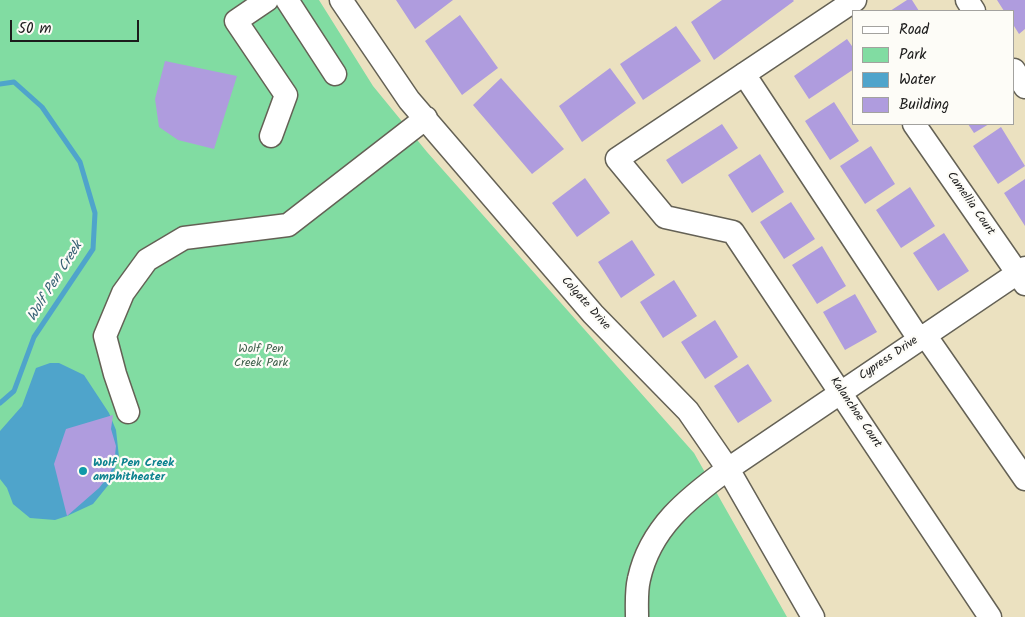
<!DOCTYPE html>
<style>
body{margin:0}
#map{position:relative;width:1025px;height:617px;overflow:hidden;background:#ebe1c0;font-family:Kalam,sans-serif}
canvas{display:block}
.legend{position:absolute;left:852px;top:10px;width:162px;height:115px;box-sizing:border-box;background:#fdfcf7;border:1px solid #a3a29f;margin:0;padding:6px 9px;list-style:none;font-size:15px;color:#1c1c1c}
.legend li{display:flex;align-items:center;gap:10px;height:25px}
.legend b{width:25px;border:1px solid #a3a29f}
.scale{position:absolute;left:10px;top:20px;width:129px;height:22px;box-sizing:border-box;border:2px solid #1c1c1c;border-top:0;padding-left:6px;font-size:15px;line-height:18px;white-space:nowrap;color:#1c1c1c;-webkit-text-stroke:4px #fdfcf7;paint-order:stroke}
</style>
<div id="map">
<canvas width="1025" height="617"></canvas>
<ul class="legend">
<li><b style="height:6px;background:#fff"></b>Road</li>
<li><b style="height:14px;background:#81dca2"></b>Park</li>
<li><b style="height:14px;background:#4fa4cb"></b>Water</li>
<li><b style="height:14px;background:#af9cde"></b>Building</li>
</ul>
<div class="scale">50 m</div>
</div>
<script>
const ctx = document.querySelector('canvas').getContext('2d');
ctx.lineJoin = 'round';
function fillPath(path, color) {
  ctx.fillStyle = color;
  ctx.fill(path, 'evenodd');
}
function strokePath(path, color, width, dash) {
  ctx.strokeStyle = color;
  ctx.lineWidth = width;
  ctx.lineCap = dash ? 'butt' : 'round';
  ctx.setLineDash(dash || []);
  ctx.stroke(path);
}
function write(font, color, halo, rows, align = 'center') {
  ctx.font = font + ' Kalam,sans-serif';
  ctx.lineWidth = 4.5;
  ctx.setLineDash([]);
  ctx.textBaseline = 'middle';
  ctx.strokeStyle = halo;
  ctx.fillStyle = color;
  for (const [text, x, y, turn = 0] of rows) {
    ctx.save();
    ctx.translate(x, y);
    ctx.rotate((+turn || 0) * Math.PI / 180);
    ctx.textAlign = isNaN(turn) ? turn : align;
    if (halo) ctx.strokeText(text, 0, 0);
    ctx.fillText(text, 0, 0);
    ctx.restore();
  }
}
fillPath(new Path2D(`
 M0,0H319L373,86L427,152L694,453L787,617H0Z`), '#81dca2');
fillPath(new Path2D(`
 M50,363H59L84,375L109,413L116,430L119,457L110,483L93,504L67,516L55,520L30,518L13,504L7,488L0,479V431L22,406L36,368Z`), '#4fa4cb');
strokePath(new Path2D(`
 M0,84L14,82L42,107L80,162L95,213L93,249L34,337L14,391L0,403`), '#4fa4cb', 5);
fillPath(new Path2D(`
 M396,0H453L415,29Z
 M722,0H793L794,1L714,60L691,22Z
 M907,0H912L919,11H890Z
 M997,0H1025V29L1019,34L1014,26V11H1004Z
 M460,15L498,68L462,95L425,41Z
 M676,26L701,61L643,100L620,64Z
 M847,39L854,49V69L809,99L794,76Z
 M165,61L237,76L214,149L178,140L159,127L155,99Z
 M610,68L636,103L582,142L559,106Z
 M501,78L564,149L532,174L473,105Z
 M834,102L859,141L830,160L805,121Z
 M722,124L738,148L682,184L666,160Z
 M968,124H989L974,133Z
 M1001,127L1025,166L998,184L973,146Z
 M871,146L895,184L865,204L840,166Z
 M760,154L784,192L752,213L728,175Z
 M585,178L610,213L577,237L552,203Z
 M1025,179V226L1004,193Z
 M910,187L935,226L901,248L876,210Z
 M791,202L815,239L784,259L760,222Z
 M944,233L969,271L938,291L913,253Z
 M632,240L655,275L621,298L598,262Z
 M822,246L846,286L817,304L792,265Z
 M674,280L697,316L663,338L640,302Z
 M855,294L877,332L845,350L823,312Z
 M715,320L738,357L705,379L681,342Z
 M748,364L772,401L738,423L714,386Z
 M113,415L111,429L116,446L114,465L107,478L99,488L67,516L54,464L66,429Z`), '#af9cde');
const minor = new Path2D(`
 M267,0L236,21L286,95L271,136
 M287,0L335,74
 M341,0L409,100L593,314L688,411L728,469L813,617
 M855,0L617,159L665,217L733,232L990,617
 M967,0L974,11
 M1014,70L1025,87
 M744,74L919,339
 M914,124L1025,284
 M925,335L1025,479
 M128,412L115,374L105,336L123,293L147,260L184,238L288,225L426,118
 M637,617C637,605 636,591 639,579C650,528 688,498 728,469L1025,268`);
strokePath(minor, '#646155', 25);
strokePath(minor, '#fff', 22);
for (const [x, y, r, color] of [
 [83,471,5,"#0f9aa8"]
]) {
  const dot = new Path2D();
  dot.arc(x, y, r, 0, 2 * Math.PI);
  ctx.fillStyle = color;
  ctx.fill(dot);
  strokePath(dot, '#fdfcf7', 2);
}
write('12px', '#1c1c1c', '#fdfcf7', [
 ["Camellia Court",970,204,55],
 ["Colgate Drive",585,304,48],
 ["Cypress Drive",889,359,-34],
 ["Kalanchoe Court",855,413,56]
]);
write('12px', '#3f5f4b', '#fdfcf7', [
 ["Wolf Pen",261,350],
 ["Creek Park",261,364]
]);
write('bold 12px', '#0d838f', '#fdfcf7', [
 ["Wolf Pen Creek",93,464],
 ["amphitheater",93,478]
], 'left');
write('italic 14px', '#366074', '#fdfcf7', [
 ["Wolf Pen Creek",56,282,-58]
]);
</script>
